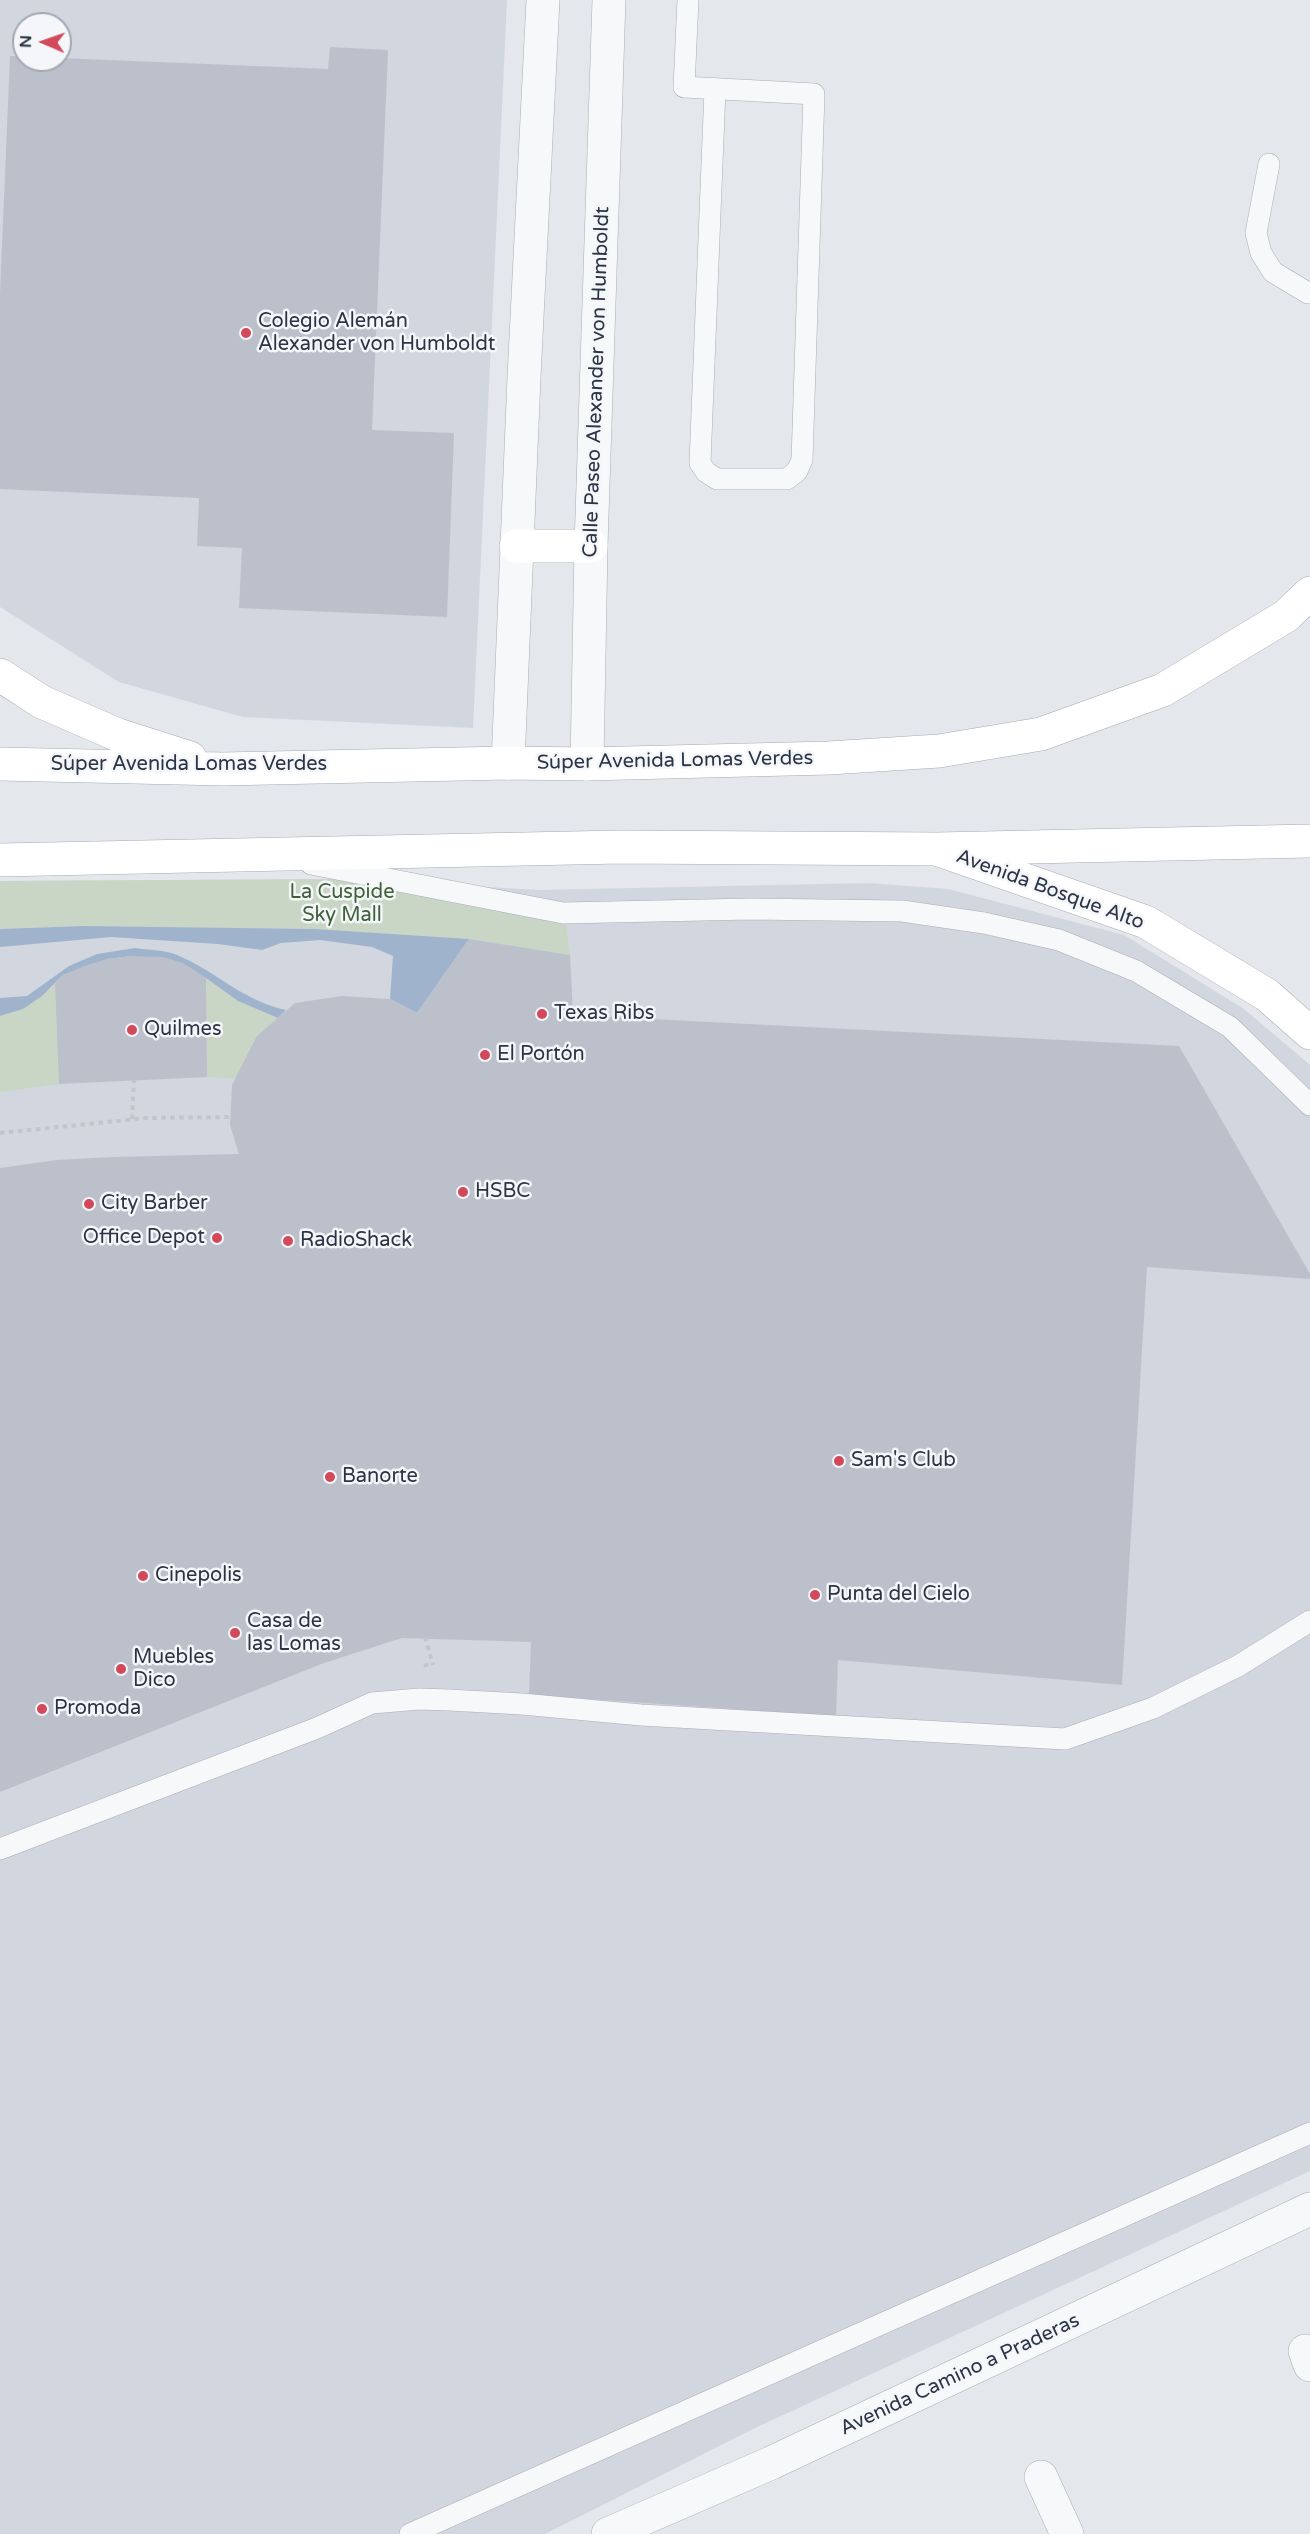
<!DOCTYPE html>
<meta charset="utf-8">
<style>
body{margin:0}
#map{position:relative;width:1310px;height:2534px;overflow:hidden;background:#e4e7ec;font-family:"Varela Round",sans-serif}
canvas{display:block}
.north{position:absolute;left:12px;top:12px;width:60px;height:60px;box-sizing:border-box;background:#f4f6f9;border:2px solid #a4a8b1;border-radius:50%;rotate:272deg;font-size:16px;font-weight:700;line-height:24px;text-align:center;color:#2b3445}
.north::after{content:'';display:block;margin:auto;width:21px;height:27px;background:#d1495b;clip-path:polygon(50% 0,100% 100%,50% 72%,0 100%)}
</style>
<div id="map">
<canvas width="1310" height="2534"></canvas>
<div class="north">N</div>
</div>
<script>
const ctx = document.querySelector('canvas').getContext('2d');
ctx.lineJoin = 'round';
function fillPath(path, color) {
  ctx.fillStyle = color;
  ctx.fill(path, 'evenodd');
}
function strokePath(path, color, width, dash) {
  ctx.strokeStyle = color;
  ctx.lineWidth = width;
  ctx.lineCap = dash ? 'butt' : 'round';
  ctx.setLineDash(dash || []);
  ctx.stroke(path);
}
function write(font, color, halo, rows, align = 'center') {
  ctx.font = font + ' "Varela Round",sans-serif';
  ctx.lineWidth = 5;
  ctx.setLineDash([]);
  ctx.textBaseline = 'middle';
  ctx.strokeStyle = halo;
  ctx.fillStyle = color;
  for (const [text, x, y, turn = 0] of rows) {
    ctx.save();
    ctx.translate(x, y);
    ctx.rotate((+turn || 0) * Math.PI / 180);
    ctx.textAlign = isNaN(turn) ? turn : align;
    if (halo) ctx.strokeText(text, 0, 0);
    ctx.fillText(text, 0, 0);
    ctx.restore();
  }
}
fillPath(new Path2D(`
 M0,0H507L473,728L243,717L119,682L0,607ZM24,24H60V60H24Z
 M345,879L540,890L868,883L948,889L1124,935L1244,1009L1310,1065V2171L755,2428L545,2534H0V881Z`), '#d2d6de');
fillPath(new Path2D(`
 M345,879L565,919L570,955L469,939L315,929L84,926L0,929V881Z
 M206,978L238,1001L278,1018L235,1079L207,1077Z
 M55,984L59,1084L0,1092V1016C21,1013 40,998 55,984Z`), '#c9d6c5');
fillPath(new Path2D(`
 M84,926L315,929L469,939L417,1013L390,999L393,956L372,947L320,940L281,943L262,950L218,944L111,937L0,947V929Z
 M135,948C149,950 165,950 177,955C216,971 241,1000 286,1010L278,1018L238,1001L206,978L131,956L108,959L63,975L42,996L23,1009L0,1016V998L27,996L69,966L97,954Z`), '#9fb4cc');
fillPath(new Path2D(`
 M330,47L388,50L372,430L454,433L447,617L239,608L242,548L197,546L199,498L0,489V294L10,56H24V60H60V58L328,69Z
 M469,939L570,955L573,1015L1179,1046L1310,1274V1279L1147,1267L1122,1685L838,1660L836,1716L529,1695L531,1642L402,1638L324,1663L0,1792V1168L57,1160L113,1157L239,1154L230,1125L232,1085L257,1036L295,1003L342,996L390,999L417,1013Z
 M131,956L163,957L183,963L206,978L207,1077L59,1084L55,984L63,975L87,965L108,959Z`), '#bbc0ca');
const lane = new Path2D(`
 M688,0L684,87L814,94L802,460L797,471L787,479H717L706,472L700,463L715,89
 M1269,164L1256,233L1261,253L1273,272L1308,293
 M311,864L563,913L751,909L902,911L984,923L1059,940L1136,971L1230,1027L1310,1105
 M0,1849L317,1728L372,1703L419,1699L449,1700L522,1704L641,1715L1065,1739L1153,1708L1238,1666L1310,1621
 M410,2534L1310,2133`);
const street = new Path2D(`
 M508,763L524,377L543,0
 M587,764L591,546L609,0
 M1305,2351L1310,2365
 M1041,2477L1067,2534
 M608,2534L771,2463L1310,2209`);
const secondary = new Path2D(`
 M516,546H591
 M939,850L1146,922L1267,995L1310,1033`);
const primary = new Path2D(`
 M0,675L42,702L118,735L190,758
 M0,764L223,769L508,763L587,764L829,758L939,751L1041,734L1163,690L1286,616L1310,593
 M0,860L620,847L937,849L1310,841`);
strokePath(lane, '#a9aeb7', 22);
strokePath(street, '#a9aeb7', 34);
strokePath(secondary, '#a9aeb7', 34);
strokePath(primary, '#a3abb8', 34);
strokePath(new Path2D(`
 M132,1119L134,1080
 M0,1133L147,1118L231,1117
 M425,1637L433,1665
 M424,1666L432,1663`), '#c2c5cb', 4, [4.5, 4.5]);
strokePath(lane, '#f7f8fa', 21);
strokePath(street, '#f7f8fa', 33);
strokePath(secondary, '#fff', 33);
strokePath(primary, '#fff', 33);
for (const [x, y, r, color] of [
 [246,333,6,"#d1495b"],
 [542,1014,6,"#d1495b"],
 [132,1030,6,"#d1495b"],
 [485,1055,6,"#d1495b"],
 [463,1192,6,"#d1495b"],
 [89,1204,6,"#d1495b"],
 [217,1238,6,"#d1495b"],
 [288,1241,6,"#d1495b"],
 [839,1461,6,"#d1495b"],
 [330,1477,6,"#d1495b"],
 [143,1576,6,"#d1495b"],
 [815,1595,6,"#d1495b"],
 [235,1633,6,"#d1495b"],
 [121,1669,6,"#d1495b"],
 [42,1709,6,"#d1495b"]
]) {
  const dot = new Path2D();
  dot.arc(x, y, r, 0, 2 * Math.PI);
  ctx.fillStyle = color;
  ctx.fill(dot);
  strokePath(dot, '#f4f6f9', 2);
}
write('20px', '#2b3445', '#f4f6f9', [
 ["Colegio Alemán",258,322],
 ["Alexander von Humboldt",258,345],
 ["Texas Ribs",554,1014],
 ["Quilmes",144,1030],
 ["El Portón",497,1055],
 ["HSBC",475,1192],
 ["City Barber",101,1204],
 ["Office Depot",205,1238,"right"],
 ["RadioShack",300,1241],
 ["Sam's Club",851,1461],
 ["Banorte",342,1477],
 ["Cinepolis",155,1576],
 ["Punta del Cielo",827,1595],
 ["Casa de",247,1622],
 ["las Lomas",247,1645],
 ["Muebles",133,1658],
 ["Dico",133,1681],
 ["Promoda",54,1709]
], 'left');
write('20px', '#2b3445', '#f4f6f9', [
 ["Calle Paseo Alexander von Humboldt",597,382,-88],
 ["Súper Avenida Lomas Verdes",675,761,-1],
 ["Súper Avenida Lomas Verdes",189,765],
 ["Avenida Bosque Alto",1050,890,20],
 ["Avenida Camino a Praderas",960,2375,-25]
]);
write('20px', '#3f6138', '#f4f6f9', [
 ["La Cuspide",342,893],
 ["Sky Mall",342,916]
]);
</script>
